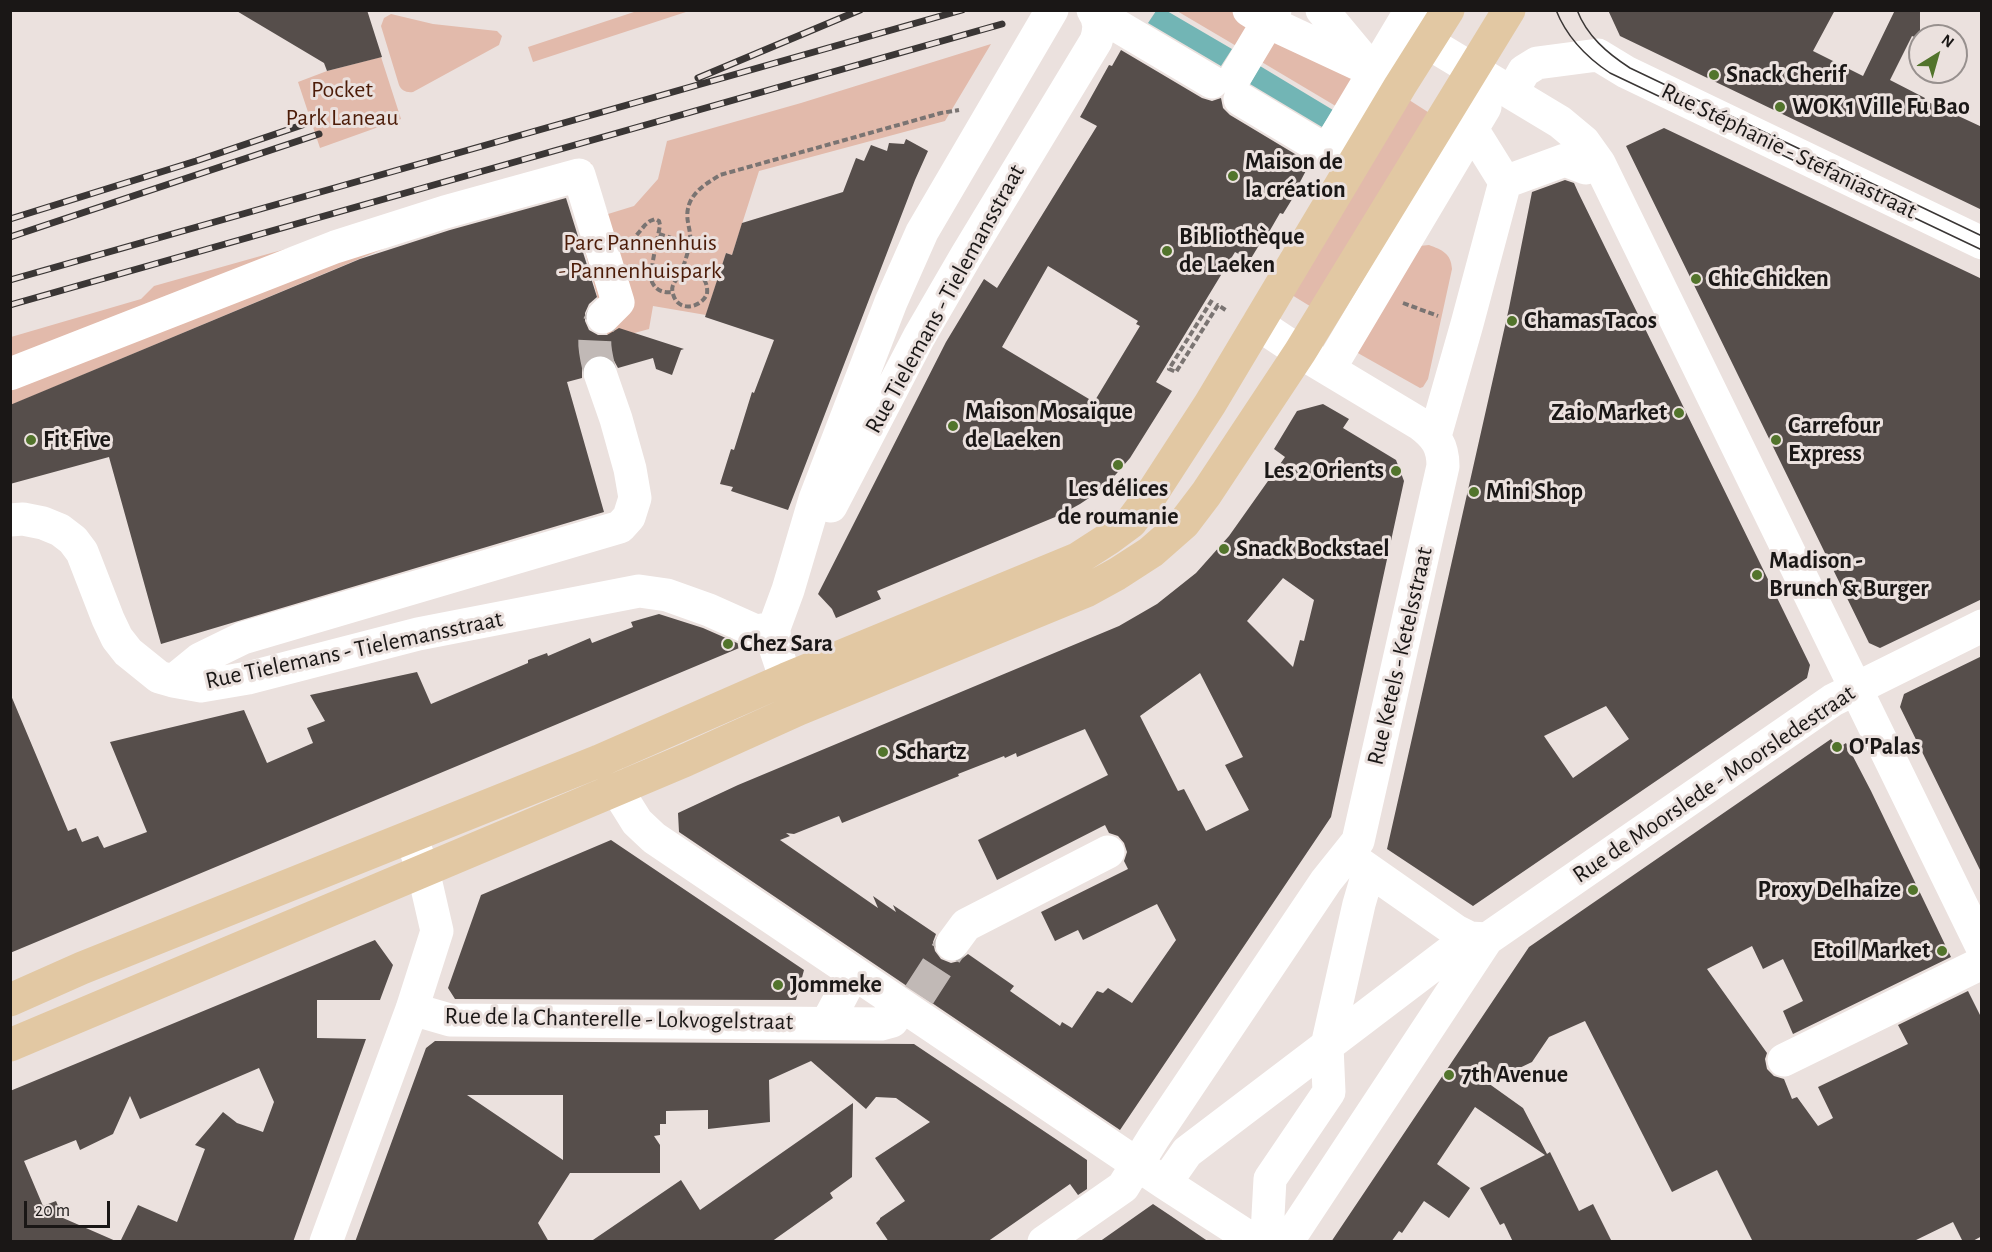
<!DOCTYPE html>
<meta charset="utf-8">
<style>
body{margin:0}
#map{position:relative;width:1992px;height:1252px;overflow:hidden;background:#ebe1de;font-family:"Alegreya Sans",sans-serif}
canvas{display:block}
.frame{position:absolute;inset:0;border:12px solid #1a1716;pointer-events:none}
.north{position:absolute;left:1908px;top:24px;width:60px;height:60px;box-sizing:border-box;background:#ebe1de;border:2px solid #97908e;border-radius:50%;rotate:37deg;font-size:16px;font-weight:700;line-height:24px;text-align:center;color:#1a1716}
.north::after{content:'';display:block;margin:auto;width:21px;height:27px;background:#52742c;clip-path:polygon(50% 0,100% 100%,50% 72%,0 100%)}
.scale{position:absolute;left:24px;top:1201px;width:86px;height:27px;box-sizing:border-box;border:3px solid #1a1716;border-top:0;padding-left:8px;font-size:18px;line-height:21px;white-space:nowrap;color:#1a1716;-webkit-text-stroke:4px #ebe1de;paint-order:stroke}
</style>
<div id="map">
<canvas width="1992" height="1252"></canvas>
<div class="frame"></div>
<div class="north">N</div>
<div class="scale">20 m</div>
</div>
<script>
const ctx = document.querySelector('canvas').getContext('2d');
ctx.lineJoin = 'round';
function fillPath(path, color) {
  ctx.fillStyle = color;
  ctx.fill(path, 'evenodd');
}
function strokePath(path, color, width, dash) {
  ctx.strokeStyle = color;
  ctx.lineWidth = width;
  ctx.lineCap = dash ? 'butt' : 'round';
  ctx.setLineDash(dash || []);
  ctx.stroke(path);
}
function write(font, color, halo, rows, align = 'center') {
  ctx.font = font + ' "Alegreya Sans",sans-serif';
  ctx.lineWidth = 6;
  ctx.setLineDash([]);
  ctx.textBaseline = 'middle';
  ctx.strokeStyle = halo;
  ctx.fillStyle = color;
  for (const [text, x, y, turn = 0] of rows) {
    ctx.save();
    ctx.translate(x, y);
    ctx.rotate((+turn || 0) * Math.PI / 180);
    ctx.textAlign = isNaN(turn) ? turn : align;
    if (halo) ctx.strokeText(text, 0, 0);
    ctx.fillText(text, 0, 0);
    ctx.restore();
  }
}
fillPath(new Path2D(`
 M640,10L689,11L533,62L528,47Z
 M1177,11H1238L1254,20L1238,47Z
 M391,14L433,24L497,31L502,36L499,45L413,92C406,93 401,90 399,85L381,26L384,18Z
 M1276,34L1356,81L1339,108L1260,61Z
 M991,44L945,121L759,171L732,255L726,253L706,315L653,306L649,329L609,340L568,188L452,220L11,405V337L141,299L154,286L591,163L608,214L634,206L658,179L667,141L801,103Z
 M381,57L401,119L320,148L298,82L327,71Z
 M1406,98L1431,114L1313,308L1287,292Z
 M1429,245C1442,250 1451,253 1452,269L1428,379L1423,387L1420,388L1356,352L1419,246Z`), '#e2baab');
fillPath(new Path2D(`
 M1156,11H1167L1232,49L1221,66L1148,23Z
 M1260,66L1333,110L1322,127L1250,84Z`), '#72b5b5');
fillPath(new Path2D(`
 M235,10H367L382,57L327,71L324,63Z
 M1608,10H1835L1813,51L1863,76L1895,10H1920V39L1912,36L1890,80L1925,98L1924,100L1982,127V210L1620,36Z
 M1121,50L1202,98L1212,101L1221,98L1223,108L1230,115L1310,163L1300,182L1302,183L1283,214L1280,213L1269,232H1267L1250,260L1235,252L1156,382L1172,391L1130,458L1104,488L1080,504L1060,515L877,591L881,599L836,618L832,609L818,594L946,342L984,279L997,288L1097,126L1080,117L1109,65L1112,66ZM1048,266L1138,321L1136,324L1140,326L1094,402L1002,347Z
 M1664,128L1982,279V599L1880,648L1869,643L1626,146Z
 M906,139L928,151L915,180L788,510L731,491L733,487L720,484L731,449L734,450L752,392L754,393L774,340L705,317L726,253L732,255L742,223L843,192L856,158L864,161L871,145L887,151L889,143L904,144Z
 M1565,180L1574,183L1578,192L1810,665L1807,678L1473,906L1387,849L1509,308L1532,192ZM1606,706L1629,739L1573,778L1544,736Z
 M566,198L597,297L589,304L585,313V321L589,330L598,335H607L619,328L684,349L681,350L672,375L656,369L653,358L618,368L613,359L603,355H594L586,360L582,369V378L567,382L604,512L161,644L109,457L10,484V405L360,259L450,230Z
 M1323,404L1349,419L1343,428L1396,460L1404,481L1331,817L1120,1130L679,832L678,813L738,785L1119,626L1157,604L1196,573L1229,536L1285,457L1274,449L1297,411ZM1283,578L1314,600L1304,641L1300,640L1293,667L1247,621ZM1200,673L1243,757L1225,765L1249,810L1206,831L1184,789L1178,791L1140,716ZM1085,729L1108,775L978,840L997,880L1105,825L1109,833L1118,836L1124,843L1127,852L1124,861L1128,869L1041,912L1055,941L1078,930L1083,940L1157,904L1176,940L1132,1003L1108,988L1103,993L1097,991L1072,1028L1062,1022L1060,1026L1010,991L1014,986L968,954L959,961L951,963L941,959L935,951L933,942L936,934L893,905L896,912L873,896L878,908L780,840L790,836L786,833L794,834L839,816L842,823L959,776L958,774L1004,756L1005,758L1016,753L1017,757Z
 M659,614L703,628L744,646L10,953V693L68,831L76,828L82,842L98,836L104,848L147,832L110,742L244,710L267,763L313,743L307,728L325,721L310,695L417,672L431,704L528,663V660L547,653L548,656L590,638L592,643L633,627L631,622Z
 M1982,656V874L1900,707L1904,694Z
 M1831,739L1838,748L1846,743L1871,791L1951,957L1793,1034L1783,1011L1803,1001L1783,959L1763,969L1752,946L1707,969L1767,1053L1765,1059L1767,1069L1774,1076L1784,1079L1792,1099L1797,1097L1818,1126L1833,1118L1818,1087L1908,1044L1898,1025L1968,991L1982,1019V1236L1971,1242H1963L1953,1222L1912,1242H1753L1717,1170L1672,1192L1585,1021L1549,1037L1532,1062L1488,1083L1523,1108L1547,1154L1550,1152L1579,1211L1593,1204L1612,1242H1513L1504,1223L1500,1225L1480,1188L1545,1155L1475,1107L1437,1164L1470,1188L1449,1218L1424,1201L1402,1233L1399,1231L1391,1242H1331L1529,947Z
 M611,840L804,970L796,1000L455,999L448,988L481,895Z
 M375,940L393,965L380,1000H317V1038L366,1039L293,1242H120L138,1205L177,1222L205,1149L195,1145L223,1112L237,1123L263,1132L274,1102L259,1068L140,1119L130,1096L113,1134L80,1150L76,1140L24,1161L43,1206L56,1201L63,1218L118,1242H10V1091Z
 M435,1041L914,1044L1087,1160V1189L1078,1195L1070,1184L987,1242H889L876,1223L880,1219V1218L905,1201L875,1158L930,1122L896,1098L876,1097L866,1109L811,1061L769,1080L770,1122L708,1129V1110L666,1111V1124H660V1135L654,1136L660,1145V1173H570L538,1223L549,1242H355L426,1048ZM467,1095H563V1160Z
 M853,1103L852,1177L830,1193L833,1198L771,1242H590L681,1180L700,1210Z
 M1153,1204L1171,1216L1209,1242H1099Z`), '#564e4b');
strokePath(new Path2D(`
 M600,373C595,351 590,337 603,317
 M919,995L952,944`), '#c1b9b6', 33, [33, 16]);
strokePath(new Path2D(`
 M659,234L690,244
 M631,242L645,225L650,221L655,219L659,221L660,225C658,238 649,271 652,282C656,291 664,293 672,292
 M680,275C695,267 709,277 707,294C701,308 678,313 673,294C670,285 676,281 680,274C684,266 688,252 690,243C692,228 683,219 690,202C696,189 709,182 720,175L941,113L959,110
 M1212,300L1169,369L1176,372L1218,305L1227,311
 M1403,303L1438,316`), '#7a7472', 4, [6, 3]);
strokePath(new Path2D(`
 M1249,10L1268,22L1386,77
 M1322,10L1367,64
 M1094,12L1212,82
 M1427,42L1560,122L1584,142L1599,163L1982,947
 M1235,77L1275,10
 M1512,92L1524,71L1537,63L1598,55L1626,72L1982,243
 M1240,99L1345,162
 M1459,121L1472,129L1505,182L1565,160L1586,168
 M1330,146L1411,10
 M1334,361L1485,107
 M10,374L335,247L445,212L579,175L618,302L603,317
 M1435,436L1467,324L1505,182
 M831,506L919,337L966,256L1096,41C1100,29 1100,21 1093,10
 M10,520L23,519L43,523L60,530L73,540L82,552L108,619L117,638L128,652L159,677L173,681L201,686L248,678L418,634L639,591L667,595L709,610L756,631L774,628
 M173,681L200,659L243,638L620,527L629,517L635,498L630,469L616,419L600,373
 M797,705L781,665L775,647L774,628L788,590L815,499L891,302L922,232L1052,10
 M602,766L637,822L654,838L1165,1183L1256,1242
 M1353,859L1456,931L1470,938L1487,939
 M952,944L966,925L1108,852
 M412,1009L450,1020L881,1024L892,1021L903,1006
 M827,1023L845,989L855,974
 M1784,1060L1982,963
 M1173,1172L1187,1152L1449,953L1468,949L1487,939L1833,700L1982,626
 M1267,1234L1270,1179L1329,1092L1327,1046L1359,904L1366,880
 M326,1242L412,1009L437,931L423,870L411,837
 M1044,1242L1123,1187L1154,1137L1326,881L1358,841L1443,466C1443,446 1436,436 1420,424L1300,352L1258,324
 M1287,1242L1487,939`), '#fff', 33);
strokePath(new Path2D(`
 M10,1000L82,968L599,761L786,679L1077,559L1108,539L1131,522L1151,495L1210,404L1400,86L1448,10
 M10,1045L686,760L799,709L1086,591L1117,574L1151,552L1184,523L1206,494L1300,352L1509,10`), '#e2c8a3', 33);
strokePath(new Path2D(`
 M1556,10C1567,38 1586,57 1610,73L1982,250
 M1577,10C1587,36 1607,53 1630,68L1982,236`), '#3a3635', 1.5);
const rail = new Path2D(`
 M698,78L860,10
 M10,219L196,161L314,121
 M10,237L319,134
 M10,280L962,10
 M10,305L1002,24`);
strokePath(rail, '#3a3635', 7);
strokePath(rail, '#ebe1de', 4.5, [14]);
for (const [x, y, r, color] of [
 [1714,75,6,"#52742c"],
 [1780,107,6,"#52742c"],
 [1233,176,6,"#52742c"],
 [1167,251,6,"#52742c"],
 [1696,279,6,"#52742c"],
 [1512,321,6,"#52742c"],
 [1679,413,6,"#52742c"],
 [953,426,6,"#52742c"],
 [31,440,6,"#52742c"],
 [1776,440,6,"#52742c"],
 [1118,465,6,"#52742c"],
 [1396,471,6,"#52742c"],
 [1474,492,6,"#52742c"],
 [1224,549,6,"#52742c"],
 [1757,575,6,"#52742c"],
 [728,644,6,"#52742c"],
 [1837,747,6,"#52742c"],
 [883,752,6,"#52742c"],
 [1913,890,6,"#52742c"],
 [1942,951,6,"#52742c"],
 [778,985,6,"#52742c"],
 [1449,1075,6,"#52742c"]
]) {
  const dot = new Path2D();
  dot.arc(x, y, r, 0, 2 * Math.PI);
  ctx.fillStyle = color;
  ctx.fill(dot);
  strokePath(dot, '#ebe1de', 2);
}
write('bold 24px', '#1a1716', '#ebe1de', [
 ["Snack Cherif",1726,75],
 ["WOK 1 Ville Fu Bao",1792,107],
 ["Maison de",1245,162],
 ["la création",1245,190],
 ["Bibliothèque",1179,237],
 ["de Laeken",1179,265],
 ["Chic Chicken",1708,279],
 ["Chamas Tacos",1524,321],
 ["Maison Mosaïque",965,412],
 ["de Laeken",965,440],
 ["Zaio Market",1667,413,"right"],
 ["Carrefour",1788,426],
 ["Express",1788,454],
 ["Fit Five",43,440],
 ["Les 2 Orients",1384,471,"right"],
 ["Les délices",1118,489,"center"],
 ["de roumanie",1118,517,"center"],
 ["Mini Shop",1486,492],
 ["Snack Bockstael",1236,549],
 ["Madison -",1769,561],
 ["Brunch & Burger",1769,589],
 ["Chez Sara",740,644],
 ["O'Palas",1849,747],
 ["Schartz",895,752],
 ["Proxy Delhaize",1901,890,"right"],
 ["Etoil Market",1930,951,"right"],
 ["Jommeke",790,985],
 ["7th Avenue",1461,1075]
], 'left');
write('24px', '#4c1c08', '#ebe1de', [
 ["Pocket",342,90],
 ["Park Laneau",342,118],
 ["Parc Pannenhuis",640,243],
 ["- Pannenhuispark",640,271]
]);
write('24px', '#1a1716', '#ebe1de', [
 ["Rue Stéphanie - Stefaniastraat",1789,151,26],
 ["Rue Tielemans - Tielemansstraat",945,299,-61],
 ["Rue Tielemans - Tielemansstraat",354,650,-12],
 ["Rue Ketels - Ketelsstraat",1400,656,-77],
 ["Rue de Moorslede - Moorsledestraat",1714,784,-34],
 ["Rue de la Chanterelle - Lokvogelstraat",619,1019,1]
]);
</script>
